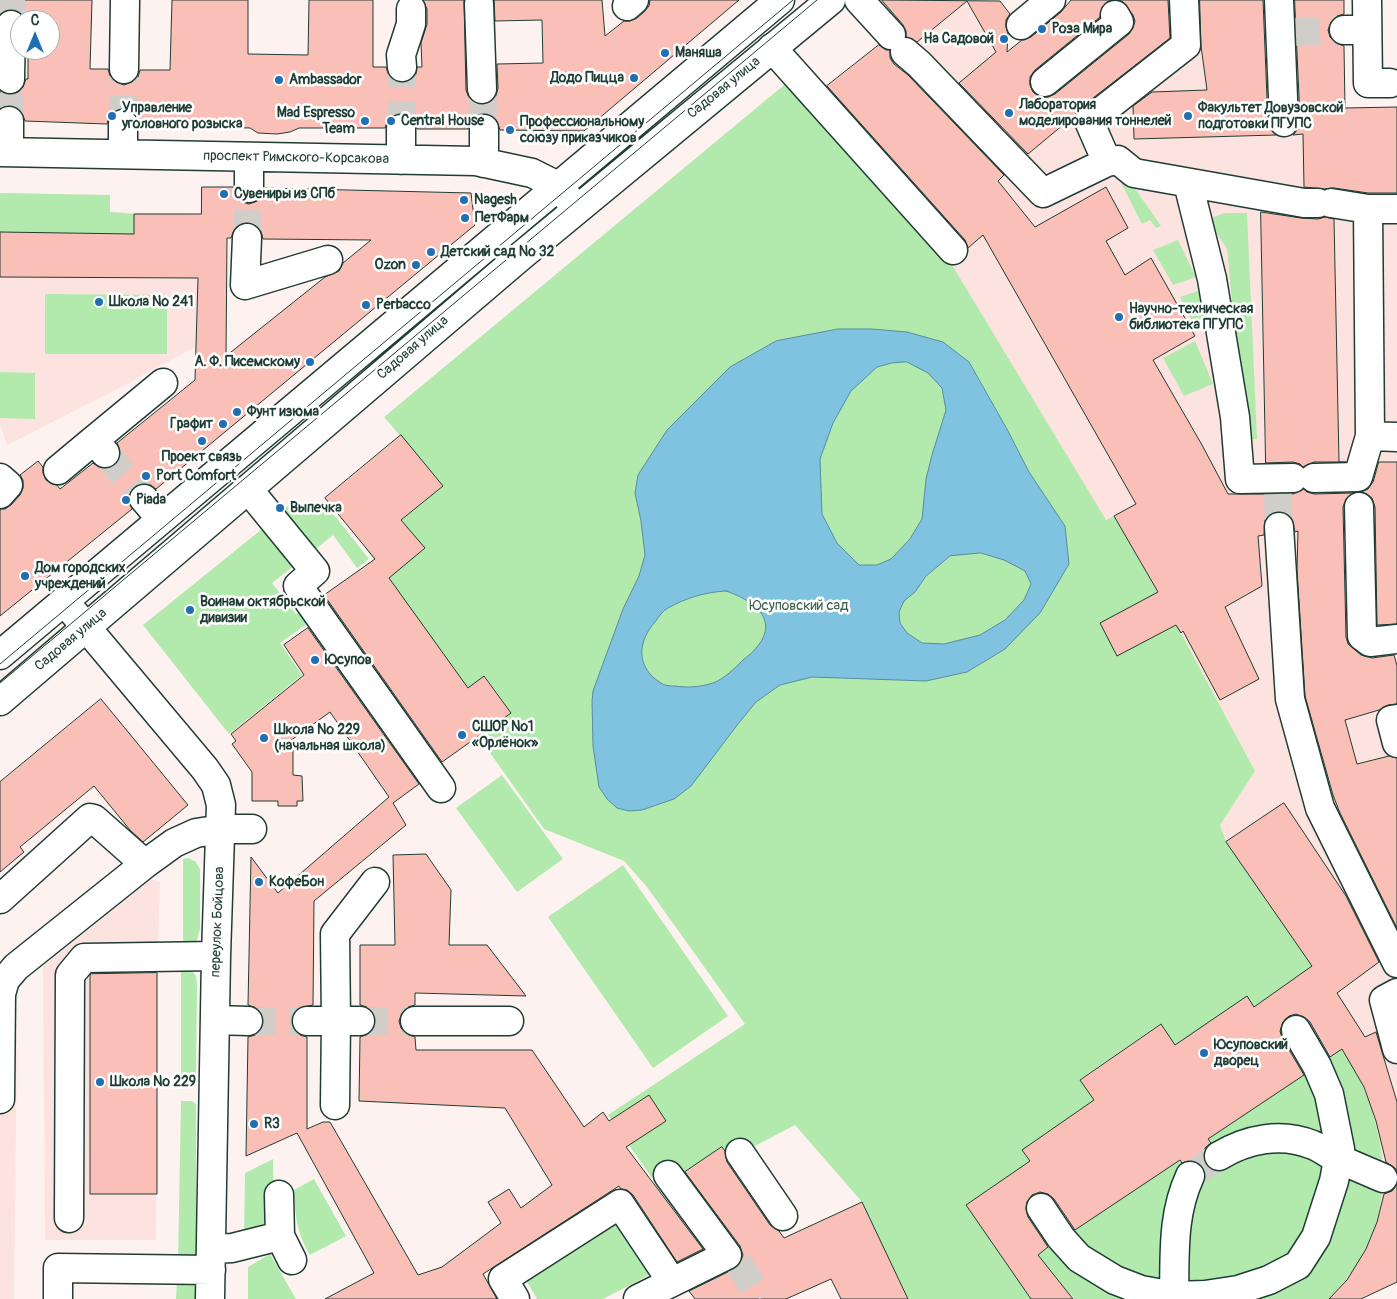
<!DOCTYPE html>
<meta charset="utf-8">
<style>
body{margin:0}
#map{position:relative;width:1397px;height:1299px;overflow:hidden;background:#fef2f0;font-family:Pangolin,sans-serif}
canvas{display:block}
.north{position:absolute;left:10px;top:10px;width:50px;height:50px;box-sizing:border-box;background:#fff;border:1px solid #a5b1ae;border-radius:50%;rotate:0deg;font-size:14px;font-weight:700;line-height:20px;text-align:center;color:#1f3d34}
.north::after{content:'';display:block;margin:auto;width:18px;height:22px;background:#1f6fb2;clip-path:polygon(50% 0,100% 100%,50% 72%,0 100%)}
</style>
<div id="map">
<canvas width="1397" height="1299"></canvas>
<div class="north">С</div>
</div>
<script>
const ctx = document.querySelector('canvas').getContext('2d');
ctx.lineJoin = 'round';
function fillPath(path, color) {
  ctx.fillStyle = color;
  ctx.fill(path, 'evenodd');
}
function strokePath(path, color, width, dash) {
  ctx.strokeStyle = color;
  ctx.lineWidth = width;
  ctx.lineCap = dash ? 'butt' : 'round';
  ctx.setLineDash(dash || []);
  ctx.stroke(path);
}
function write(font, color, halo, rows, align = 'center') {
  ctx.font = font + ' Pangolin,sans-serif';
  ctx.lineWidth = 5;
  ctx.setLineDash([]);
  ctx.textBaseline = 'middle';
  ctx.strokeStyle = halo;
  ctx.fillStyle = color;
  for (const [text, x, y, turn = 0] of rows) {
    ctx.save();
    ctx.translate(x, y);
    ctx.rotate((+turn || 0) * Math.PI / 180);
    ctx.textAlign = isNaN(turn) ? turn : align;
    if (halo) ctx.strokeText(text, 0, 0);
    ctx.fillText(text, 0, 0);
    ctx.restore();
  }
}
fillPath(new Path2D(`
 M882,0H966L1019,93L1034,80L1043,90L1141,11L1146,20L1171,0H1229L1244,136L1273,135L1293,130L1397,129V1282L1361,1299H1031L966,1205L1030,1161L1022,1150L1094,1100L1080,1080L1161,1024L1175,1045L1247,996L1254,1007L1226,842L1219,825L1255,771L1181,633L1115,516L1106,520L809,102L899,28Z
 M0,193L110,195V212L201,214L198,257L197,346L110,393L7,445L0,425Z
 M151,879L160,882L157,971L156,1240H45L43,966Z
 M0,1038H17L14,1299H0Z`), '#fde3df');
fillPath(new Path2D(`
 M790,80L952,265L1106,520L1114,516L1181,633L1255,771L1220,825L1226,842L1312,966L1254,1007L1247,997L1175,1045L1160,1024L1080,1079L1094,1100L1022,1150L1030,1161L966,1205L1031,1299H908L862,1202L795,1125L730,1159L722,1147L686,1171L652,1178L608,1115L745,1024L647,887L624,861L544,829L478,736L511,713L485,676L468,688L366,549L443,486L384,417Z
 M1120,167L1161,226L1156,228L1150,220L1142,224L1114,169Z
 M0,193L110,195V212L134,214V234L0,232Z
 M1225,213H1247L1257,439L1245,440L1227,249L1212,226L1213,217Z
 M1178,240L1196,277L1173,285L1153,250Z
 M1198,291L1210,315L1193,323L1180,297Z
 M45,294L167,295V354H45Z
 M1195,341L1213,384L1184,396L1163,358Z
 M0,372L35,373V419L0,418Z
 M294,501L305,515L323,501L369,559L357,568L333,535L311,553L278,514Z
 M267,525L299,562L272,583L296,614L302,610L311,621L280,643L302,675L229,734L143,625Z
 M502,775L563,859L517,892L456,808Z
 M189,858L196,862L200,869V929L197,940L183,948V859Z
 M623,865L728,1016L653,1068L548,917Z
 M181,970L192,971L196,976L197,984L196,1073L192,1077H181Z
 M1342,1049C1349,1062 1359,1076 1364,1090C1396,1168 1389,1237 1329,1299H1075L1064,1288L1038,1255L1180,1160L1196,1184L1225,1165L1208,1139Z
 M181,1101H192L196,1104V1260L178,1261Z
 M273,1159L274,1214L265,1223L244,1234L245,1173Z
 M314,1179L346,1236L310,1255C297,1233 295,1216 294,1190Z
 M615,1222L651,1274L603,1299H537L525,1278Z
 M270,1254L296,1299H248V1267Z
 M177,1279H196V1299H176Z`), '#b2eaae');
const water = new Path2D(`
 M838,329H872L907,332L943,342L969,362L1008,431L1029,472L1065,526L1069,564L1040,613L1005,649L967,672L926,681L812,677L780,685L756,702L738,724L691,786L674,799L642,810L629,811L617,808L607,799L599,787L593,746L592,701L593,691L623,609L639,576L645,555L641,521L635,493L638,475L667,430L730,367L776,341ZM907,362L928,373L942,388L946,410L932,455L926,479L922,519L910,539L891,559L877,565H859L837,543L822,514L820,459L833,423L851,391L877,367L892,363ZM981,553L1004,560L1025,571L1031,584L1024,600L1005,620L980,635L944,644L922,643L907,633L900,623L899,612L904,601L915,592L926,576L950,556ZM726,591C750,599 781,618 757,647C753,652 748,656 743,660C735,668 724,679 713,683C700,687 688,688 675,686C671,686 665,686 661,683C636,668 637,642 655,622C659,617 662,611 668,608C686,598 705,592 726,591Z`);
fillPath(water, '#80c3e1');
strokePath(water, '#598d9c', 1);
const building = new Path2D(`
 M0,0H92L90,69H108L110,76L116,82L124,85L132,82L138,77L140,70H170L172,0H248V54L308,55L309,0H373V67H386L389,76L396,81L403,83L411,80L416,74L417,67H422L421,43L427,24V9L423,0H464L466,90L469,98L475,103L482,105L491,102L496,96L498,88L497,64L543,63L542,20L495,21L494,0H602L605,36L624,21H630L637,18L644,12L649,6L650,0H739L584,131L500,130L497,121L491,115L484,113L476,116L470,122L468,129H417L415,122L409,116L401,113L393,116L387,122L385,128H299L290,132L277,134L258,133L250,128L139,125L136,116L130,110L123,108L115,111L109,117L107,124L25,121L22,113L16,107L9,105L0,109V90L10,95L18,92L23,87L26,79H28V50H50V20H25L19,12L12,9L4,11L0,15Z
 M882,0L1000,1L1010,14L1006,20V27L1008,34L1007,52L1022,40L1031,37L1061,12L1071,0H1112L1107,2L1102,7L1100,17L1035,70L1030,77V85L1033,92L1040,97H1048L1055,94L1129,34L1133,28L1135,21L1133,15L1123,2L1118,0H1168L1170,38L1079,109L1075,115L1028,154L959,83L996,52L967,1L917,42L906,37V31L903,25Z
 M1200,0H1263L1268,123L1271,130L1276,135L1134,139L1133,106L1152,92L1207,90L1201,46Z
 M1295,0H1344V14L1337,16L1331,22L1328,30L1330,37L1336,43L1344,46L1345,108L1397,107V193H1368L1334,188L1324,189L1304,187L1303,134L1293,135L1298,129L1300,121Z
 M879,45L886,50H890V58L894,64L908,75L1004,175L998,181L1035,227L1106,187L1128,228L1106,241L1125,275L1151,258L1195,336L1153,360L1202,445L1228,494H1293L1304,489L1307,492L1314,494L1354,493L1346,499L1343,507L1346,637L1348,644L1361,655L1372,658L1394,655L1397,666V704L1388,705L1379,710L1345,720L1357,764L1389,756L1397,758V928L1340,813L1333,795L1305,696L1297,570L1298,531L1295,532L1292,519L1286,513L1278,511L1271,514L1265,520L1264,535L1258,536L1262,586L1225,607L1259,679L1220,700L1183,631L1181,633L1176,625L1117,656L1100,623L1158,592L1114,516L1136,504L983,235L968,248L965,240L827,86Z
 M202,187H233L236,196L242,202L249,204L257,201L263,195L265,188L471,193L475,225L156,489L149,484H142L134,487L129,494V501L132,509L0,616V509H5L11,505L20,495L23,488V480L20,475L38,461L43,467V473L46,480L52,484L57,485L60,489L93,463L100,468H107L115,465L120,458V451L117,443L195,380L198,278L0,277V232L134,234V214H201ZM247,222L256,225L261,231L263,239L371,240L343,263L339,271L325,277L226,356L227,238H231L234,230L239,224Z
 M1261,212L1301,218L1318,219L1325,217L1334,219L1339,462H1346H1314L1303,467L1300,464L1293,462L1266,463Z
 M401,435L443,486L401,520L425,548L389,578L468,688L484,676L511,713L442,762L324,595L375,559L325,498Z
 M1379,462H1397V624L1377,625L1375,507L1372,498L1367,494L1361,492L1368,489L1373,482Z
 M308,628L419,784L393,803L406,825L314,901L313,1005L299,1008L293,1014L291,1021L294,1029L300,1035L307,1037V1129L323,1122H330L418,1275L442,1267L501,1223L488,1202L509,1189L521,1208L552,1185L505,1108L359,1101L360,1037L368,1034L374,1028L376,1021L373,1013L367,1007L360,1005V945H395L393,855L426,854L451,890L449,945H487L526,996L415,993V1005L408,1007L402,1013L399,1021L401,1028L407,1034L415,1037L416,1050H532L584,1127L603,1112L609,1121L649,1095L666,1121L626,1147L703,1249L677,1262L633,1195L627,1190L621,1189L619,1186L483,1274L497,1299H325L374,1273L297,1133L246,1156L248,1037L255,1035L261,1030L264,1021L261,1013L257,1008L248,1005L251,857L278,893L389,797L330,712L290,741L293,744V775L302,776L303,801H297V806H278V801H252V772L232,744L236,741L231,734L304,675L284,645Z
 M101,699L188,805L143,842L130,830L94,786L20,847L24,852L0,872V782Z
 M1284,803L1346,896L1379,962L1337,993L1365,1037L1376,1032L1397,1102V1172L1395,1168L1386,1162L1376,1121L1364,1087L1342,1049L1330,1057L1310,1022L1304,1017L1296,1014L1289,1016L1283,1022L1280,1031L1282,1038L1304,1075L1208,1139L1211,1143L1205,1148L1203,1155L1205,1163L1210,1169L1216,1171L1205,1178V1173L1203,1167L1196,1162L1188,1161L1182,1163L1180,1160L1075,1230L1054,1199L1048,1194L1040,1192L1032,1195L1027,1202L1026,1209L1028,1217L1048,1247L1038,1255L1073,1299H1031L966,1205L1030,1161L1022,1150L1094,1100L1080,1080L1161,1024L1175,1045L1247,996L1254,1007L1312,966L1226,842Z
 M157,973V1194H90V975L91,974Z
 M722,1147L725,1151L727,1162L770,1225L779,1231L784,1238L862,1202L908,1299H841L831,1279L786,1299H695L689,1291L734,1269L740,1263L743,1255L740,1246L685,1172Z
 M1397,1185V1282L1361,1299H1329L1347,1280L1366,1249L1377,1222L1384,1194L1392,1191Z`);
fillPath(building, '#fabfb6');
strokePath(building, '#1f3d34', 1);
strokePath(new Path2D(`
 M11,25V0
 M1292,32L1344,30
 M482,89L484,129
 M9,121L10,79
 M123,124L124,69
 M401,129L402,67
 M247,238L249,188
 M105,453L144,499
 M1278,494L1279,527
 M248,1021H307
 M360,1021H415
 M1190,1176L1219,1156
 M738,1262L760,1299`), '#d1ceca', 28, [28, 14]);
const minor = new Path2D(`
 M859,0L891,35
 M1279,0L1284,122
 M1367,0L1368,83H1390
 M479,4L482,89
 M627,6L634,0
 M1021,25L1051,0
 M1344,30H1367
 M772,48L953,250
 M905,52L919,64L1043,193L1107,162L1118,160L1134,173L1304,203H1318
 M402,67L401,55L411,24V9
 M124,69L125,0
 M10,79L11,25
 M1045,82L1119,22L1115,15
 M484,129V163
 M0,152L476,161L532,173L558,186L577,209
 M9,152V121
 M123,154V124
 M401,160V129
 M1107,162L1089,121L1186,45L1184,0
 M1188,183L1212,279L1235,417L1240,479L1293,478
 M249,188V157
 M1331,203L1368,209H1397
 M1368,209L1370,436L1397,437
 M247,238L245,285L328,260
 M105,453L94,440L163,383
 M58,470L94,440
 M0,478L8,485L0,494
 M1314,478L1358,477L1370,436
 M248,489L315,571L298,586L441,788
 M144,499L161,519
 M1359,507L1362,636L1370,642L1397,639
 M1279,527L1290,699L1320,808L1397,963
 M64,601L205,769L216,785L221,805L216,956L210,1299
 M1397,719L1391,720L1397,743
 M0,899L90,818L94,819L145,864
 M1397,993L1384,1000L1397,1049
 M215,1020L248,1021
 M307,1021H360
 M415,1021H509
 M0,1099L1,994L5,980L16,967L145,864L174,843L196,833L222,829H252
 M335,1105L336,1021L335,934L375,882
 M740,1153L783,1216
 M1219,1156C1247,1139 1281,1132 1313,1145C1321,1148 1328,1154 1337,1158C1352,1165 1367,1171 1383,1178
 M279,1195L280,1236
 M1041,1208L1061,1238L1079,1258L1115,1280L1141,1290L1174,1296L1205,1295L1238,1290L1269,1280L1298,1265L1316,1237L1334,1181L1340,1149L1329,1094L1317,1066L1296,1030
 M69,1218L70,975L84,958L216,956
 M211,1249L232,1248L280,1236L292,1260
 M1174,1296C1175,1253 1172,1215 1190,1176
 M58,1299V1268L211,1270
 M515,1299L503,1279L620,1204L672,1282
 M638,1299L727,1255L668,1175`);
const major = new Path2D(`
 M0,655L780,0
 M0,701L521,256L831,0`);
strokePath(minor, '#1f3d34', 31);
strokePath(major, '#1f3d34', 31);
strokePath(minor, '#fff', 28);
strokePath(major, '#fff', 28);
strokePath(new Path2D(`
 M0,664L793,0
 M0,683L817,0`), '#1f3d34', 1);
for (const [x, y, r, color] of [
 [1042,29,5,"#1f6fb2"],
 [1004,39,5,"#1f6fb2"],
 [665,53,5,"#1f6fb2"],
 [634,78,5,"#1f6fb2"],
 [279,80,5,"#1f6fb2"],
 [1009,113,5,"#1f6fb2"],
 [112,116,5,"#1f6fb2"],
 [1188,116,5,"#1f6fb2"],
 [365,121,5,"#1f6fb2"],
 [391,121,5,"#1f6fb2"],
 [510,130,5,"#1f6fb2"],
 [224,194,5,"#1f6fb2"],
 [464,200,5,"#1f6fb2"],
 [465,218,5,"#1f6fb2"],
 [431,252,5,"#1f6fb2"],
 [416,265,5,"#1f6fb2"],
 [99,302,5,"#1f6fb2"],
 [366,305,5,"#1f6fb2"],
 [1119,317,5,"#1f6fb2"],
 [310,362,5,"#1f6fb2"],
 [237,412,5,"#1f6fb2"],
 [223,424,5,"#1f6fb2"],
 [202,441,5,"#1f6fb2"],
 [146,476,5,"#1f6fb2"],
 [126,500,5,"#1f6fb2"],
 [280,508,5,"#1f6fb2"],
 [25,576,5,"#1f6fb2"],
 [190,610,5,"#1f6fb2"],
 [315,660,5,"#1f6fb2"],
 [462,735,5,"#1f6fb2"],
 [264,738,5,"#1f6fb2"],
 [259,882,5,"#1f6fb2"],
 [1204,1053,5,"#1f6fb2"],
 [100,1082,5,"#1f6fb2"],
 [254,1124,5,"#1f6fb2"]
]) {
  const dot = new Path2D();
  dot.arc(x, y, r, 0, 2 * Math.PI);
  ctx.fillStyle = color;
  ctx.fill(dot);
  strokePath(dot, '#fff', 2);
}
write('bold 14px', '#1f3d34', '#fff', [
 ["Роза Мира",1052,29],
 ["На Садовой",994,39,"right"],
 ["Маняша",675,53],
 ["Додо Пицца",624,78,"right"],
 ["Ambassador",289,80],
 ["Лаборатория",1019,105],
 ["моделирования тоннелей",1019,121],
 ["Управление",122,108],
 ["уголовного розыска",122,124],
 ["Факультет Довузовской",1198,108],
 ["подготовки ПГУПС",1198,124],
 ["Mad Espresso",355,113,"right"],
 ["Team",355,129,"right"],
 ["Central House",401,121],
 ["Профессиональному",520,122],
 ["союзу приказчиков",520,138],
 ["Сувениры из СПб",234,194],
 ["Nagesh",474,200],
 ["ПетФарм",475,218],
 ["Детский сад № 32",441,252],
 ["Ozon",406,265,"right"],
 ["Школа № 241",109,302],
 ["Perbacco",376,305],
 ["Научно-техническая",1129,309],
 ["библиотека ПГУПС",1129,325],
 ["А. Ф. Писемскому",300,362,"right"],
 ["Фунт изюма",247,412],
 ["Графит",213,424,"right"],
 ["Проект связь",202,457,"center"],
 ["Port Comfort",156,476],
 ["Piada",136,500],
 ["Выпечка",290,508],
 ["Дом городских",35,568],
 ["учреждений",35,584],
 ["Воинам октябрьской",200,602],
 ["дивизии",200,618],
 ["Юсупов",325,660],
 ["СШОР №1",472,727],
 ["«Орлёнок»",472,743],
 ["Школа № 229",274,730],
 ["(начальная школа)",274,746],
 ["КофеБон",269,882],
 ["Юсуповский",1214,1045],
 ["дворец",1214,1061],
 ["Школа № 229",110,1082],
 ["R3",264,1124]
], 'left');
write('14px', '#1f3d34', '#fff', [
 ["Садовая улица",724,88,-39],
 ["проспект Римского-Корсакова",296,158,1],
 ["Садовая улица",413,348,-41],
 ["Садовая улица",71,640,-40],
 ["переулок Бойцова",218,922,-88]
]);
write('14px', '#3c604c', '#fff', [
 ["Юсуповский сад",799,606]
]);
</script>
